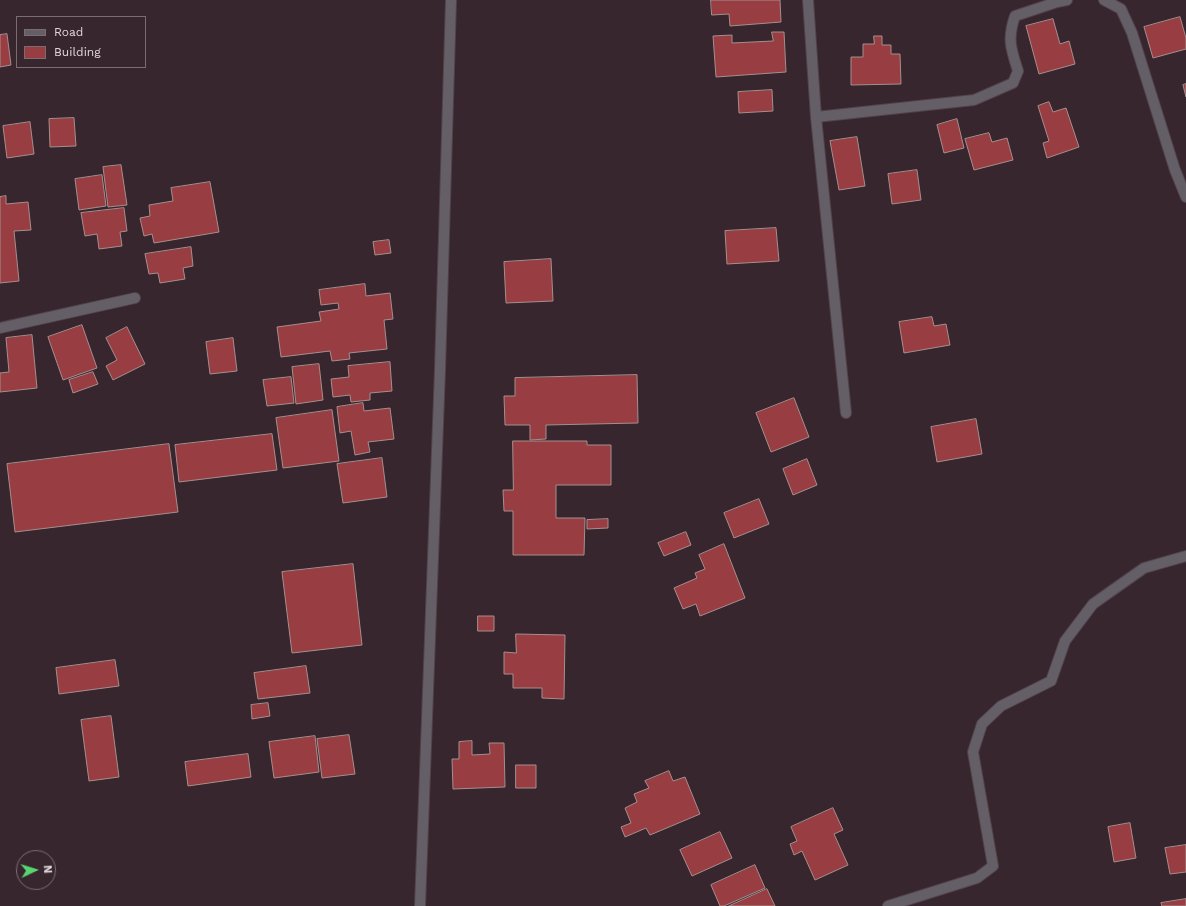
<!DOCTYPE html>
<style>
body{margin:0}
#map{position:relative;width:1186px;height:906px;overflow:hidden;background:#37262e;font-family:"Work Sans",sans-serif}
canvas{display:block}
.legend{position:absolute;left:16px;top:16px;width:130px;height:52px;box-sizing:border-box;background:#37262e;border:1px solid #7b6c73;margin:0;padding:5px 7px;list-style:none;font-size:12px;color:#e0d5da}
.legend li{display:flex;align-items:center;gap:8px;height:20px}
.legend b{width:20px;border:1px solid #7b6c73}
.north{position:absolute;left:16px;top:850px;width:40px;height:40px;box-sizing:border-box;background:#37262e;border:1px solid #7b6c73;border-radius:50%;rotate:86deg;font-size:11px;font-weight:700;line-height:16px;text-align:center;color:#e0d5da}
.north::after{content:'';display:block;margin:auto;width:14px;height:18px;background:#58d570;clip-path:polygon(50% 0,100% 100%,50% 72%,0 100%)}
</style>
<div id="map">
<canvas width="1186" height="906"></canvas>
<ul class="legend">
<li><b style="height:5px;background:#645f67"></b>Road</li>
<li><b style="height:11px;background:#983e43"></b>Building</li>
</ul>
<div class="north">N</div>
</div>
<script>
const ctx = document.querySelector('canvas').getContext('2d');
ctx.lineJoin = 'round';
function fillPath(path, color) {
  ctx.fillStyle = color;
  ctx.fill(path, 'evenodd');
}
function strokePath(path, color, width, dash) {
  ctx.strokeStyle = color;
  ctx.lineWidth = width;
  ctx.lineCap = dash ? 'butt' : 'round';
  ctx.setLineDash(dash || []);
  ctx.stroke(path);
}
const building = new Path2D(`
 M711,0H780L781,22L730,26L729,14L712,15Z
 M1180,17L1186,38V49L1153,58L1144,27Z
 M1053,19L1060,44L1069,41L1075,64L1039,74L1026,26Z
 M772,32H784L786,72L716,77L713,36L732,35V43L773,41Z
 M7,34L11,65L0,67V35Z
 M874,36H882V45H891V54H900L901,84L851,85V57H863V44H874Z
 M1186,84V97L1183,85Z
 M772,90L773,111L739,113L738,92Z
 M1049,102L1053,112L1066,108L1079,147L1047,158L1043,143L1049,141L1038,106Z
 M74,118L76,146L50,147L49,119Z
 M957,119L964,148L944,153L937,125Z
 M30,122L34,154L7,158L3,126Z
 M989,133L992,142L1007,138L1013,160L974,170L965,139Z
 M857,137L865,186L839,190L830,141Z
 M121,165L127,205L108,207L103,167Z
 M917,170L921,200L892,204L888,174Z
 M102,175L106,206L79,210L75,179Z
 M210,182L219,232L154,243L152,234L144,236L140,218L150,216L149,205L173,201L171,188Z
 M6,196V204L28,202L31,230L14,231L19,281L0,283V197Z
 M124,208L127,231L120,232L122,246L99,249L97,234L85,236L81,213Z
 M776,228L779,261L727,264L725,231Z
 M389,240L391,253L375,255L373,242Z
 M191,247L193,266L183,268L185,279L160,283L158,273L149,274L145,254Z
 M551,259L553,301L506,303L504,262Z
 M365,284L366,296L390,293L393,319L384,320L387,349L349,353L350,359L332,361L330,351L281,357L277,327L321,321L319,312L339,309L338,303L321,305L319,290Z
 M932,317L934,326L946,324L950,345L904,353L899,322Z
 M82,325L97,368L63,380L48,337Z
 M127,327L145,364L113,380L106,366L117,360L106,338Z
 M32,335L37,388L0,392V373L9,372L6,338Z
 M233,338L237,371L210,374L206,342Z
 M390,362L392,391L370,393V400L351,402L350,395L333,397L331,379L349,377L348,366Z
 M319,364L323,400L296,404L292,367Z
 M93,372L98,384L73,393L69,380Z
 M637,375L638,423L546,425V439L530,440V425H505L504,396H515V378Z
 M291,377L294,403L267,406L263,380Z
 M794,398L809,437L771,452L756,413Z
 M363,403L364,411L390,408L394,439L368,442L370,452L355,455L351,431L340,433L337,407Z
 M332,410L339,461L283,468L276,418Z
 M976,419L982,454L937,462L931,427Z
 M272,434L277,470L179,482L175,445Z
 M513,441H587V445H611V485H556V518H585L584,555H513V511H504L503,490H513Z
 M169,444L178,512L15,532L7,464Z
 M382,458L387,497L343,503L337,464Z
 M807,459L817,485L793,495L783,469Z
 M759,499L769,524L734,538L724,513Z
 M608,519V528L587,529V520Z
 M686,532L691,545L664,556L658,543Z
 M724,544L745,598L700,616L696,604L683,609L674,588L697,578L695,573L705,569L699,555Z
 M353,564L362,645L292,653L282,572Z
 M478,616H494V631H478Z
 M516,634L565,635L564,699L542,698V688H513V674H504V652L516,653Z
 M115,660L119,686L59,694L56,668Z
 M306,666L310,693L258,699L254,673Z
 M268,703L270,716L252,719L251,705Z
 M111,716L119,777L89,781L81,720Z
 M349,735L355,774L322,778L317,739Z
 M315,736L319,772L274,778L269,742Z
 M472,741V755L490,754L489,743H504L505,787L453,789L452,759H459V742Z
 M248,754L251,777L188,786L185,762Z
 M516,765H536V788H516Z
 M669,771L673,781L685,777L700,814L650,835L646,828L625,837L621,827L631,823L625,808L637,802L634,794L649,788L645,781Z
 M833,808L843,830L834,834L848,865L815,880L802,851L794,855L790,844L797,841L791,827Z
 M1130,823L1136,858L1114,862L1108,827Z
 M720,832L732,858L692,876L680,850Z
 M1186,845V872L1170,874L1165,848Z
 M755,865L765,888L724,906H720L711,885Z
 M767,889L775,906H729Z
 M1186,899V906H1162L1161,903Z`);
fillPath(building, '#983e43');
strokePath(building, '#a68e8e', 1);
const minor = new Path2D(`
 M808,0L816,117L974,100L1013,83L1018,71C1011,49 1007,39 1015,16L1057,2L1067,0
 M1104,0L1121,9L1132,33L1175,170L1186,197
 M816,117L846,413
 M0,328L135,298
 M420,906L440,370L451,0
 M888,906L977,878L993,866L973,752L982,724L1001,706L1051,681L1065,641L1093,604L1144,568L1186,556`);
strokePath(minor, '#52424a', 12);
strokePath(minor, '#645f67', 10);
</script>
